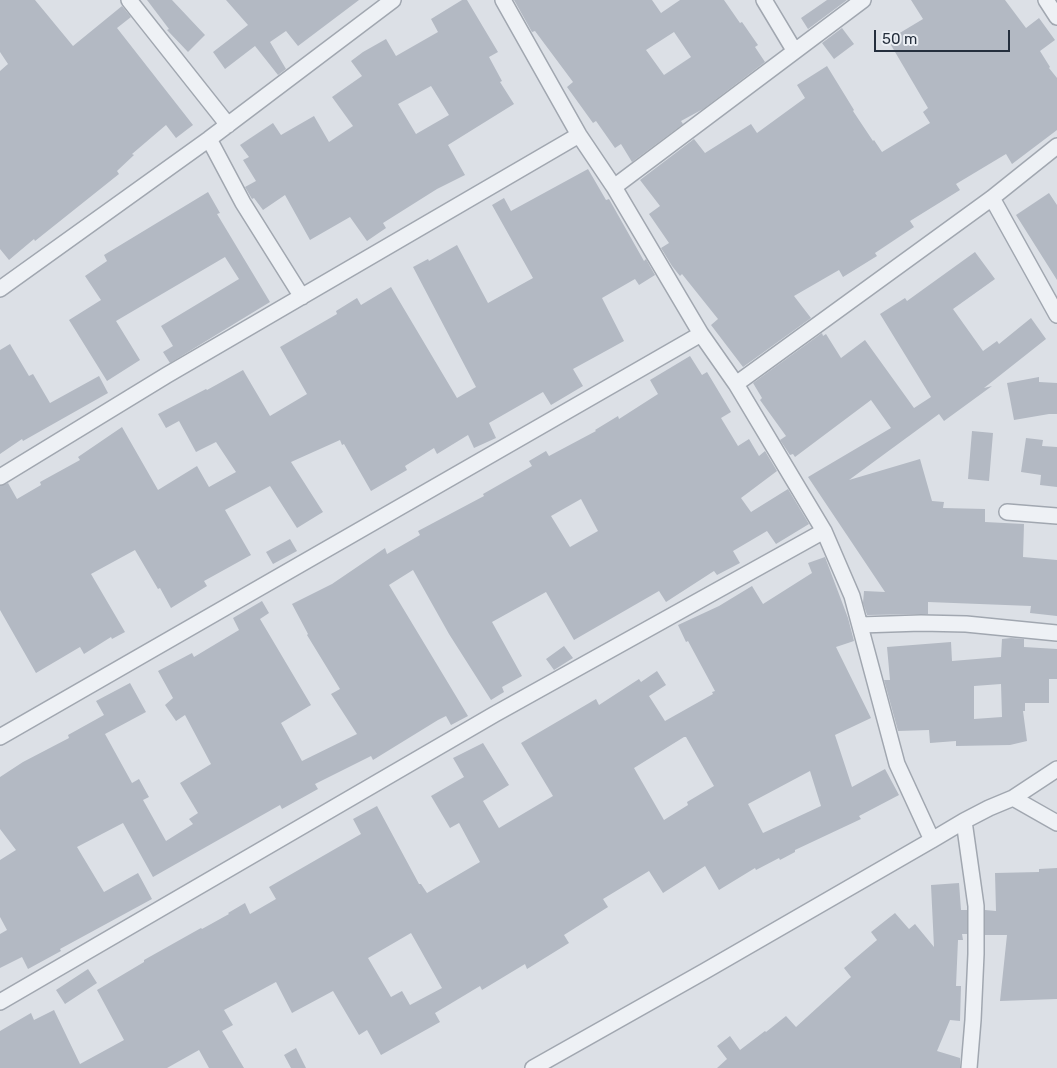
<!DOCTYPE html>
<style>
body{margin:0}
#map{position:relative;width:1057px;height:1068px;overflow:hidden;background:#dce0e6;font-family:Rubik,sans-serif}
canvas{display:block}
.scale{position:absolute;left:874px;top:30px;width:136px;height:22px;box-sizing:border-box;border:2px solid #252f3d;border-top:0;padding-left:6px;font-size:15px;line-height:18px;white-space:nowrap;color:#252f3d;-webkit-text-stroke:4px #ebeff4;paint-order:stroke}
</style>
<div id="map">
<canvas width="1057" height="1068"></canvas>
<div class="scale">50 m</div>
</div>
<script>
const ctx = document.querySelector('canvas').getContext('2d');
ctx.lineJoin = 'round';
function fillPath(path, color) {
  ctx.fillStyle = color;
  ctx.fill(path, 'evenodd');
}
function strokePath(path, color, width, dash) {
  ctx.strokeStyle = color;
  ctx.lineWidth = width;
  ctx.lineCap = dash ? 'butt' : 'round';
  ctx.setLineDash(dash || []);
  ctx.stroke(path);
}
fillPath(new Path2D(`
 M0,0H35L73,46L122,6L131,17L117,28L193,125L176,138L166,125L132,154L134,155L117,171L119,174L35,241L34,239L9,260L0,249V71L8,64L0,52Z
 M147,0H172L205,35L188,52L167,30L169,29Z
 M226,0H359L298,46L286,31L270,42L286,69L278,75L255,46L225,69L213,52L248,25Z
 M462,0H467L498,52L489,57L502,81L500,82L514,104L448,145L465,175L437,189L383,223L386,228L367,241L350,217L310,240L285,195L263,210L254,198L252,199L245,187L256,181L243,160L249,157L240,145L273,123L281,135L314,116L329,142L353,126L332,97L362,76L351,61L363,52L386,39L396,56L438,32L431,19ZM431,86L449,115L416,134L398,104Z
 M514,0H652L661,13L680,0H724L740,23L742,22L758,45L755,47L765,62L703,109L681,121L683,124L632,162L621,144L615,148L596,121L593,123L567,87L573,82L535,31L532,32ZM674,32L691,57L664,75L646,50Z
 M827,0H847L808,29L801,18Z
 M911,0H1005L1026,28L1039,18L1055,40L1040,51L1050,67L1049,68L1057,78V130L1012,164L1006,154L956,184L960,190L910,221L914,227L875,253L877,256L843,277L839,270L794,296L811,318L743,367L711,325L718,319L682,274L680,276L672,266L661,248L669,243L649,214L660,206L640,180L694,139L705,153L751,124L757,133L805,98L797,85L827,66L854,110L853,111L873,141L874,140L882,152L930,123L923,112L928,108L888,40L923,19Z
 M842,28L854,44L834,59L822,43Z
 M588,169L606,200L609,199L644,261L646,259L655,275L639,285L635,279L602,298L624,341L573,369L583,386L551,405L543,392L489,423L496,438L474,448L468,435L437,454L434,448L405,466L407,470L371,491L344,444L342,445L340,440L291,462L323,512L297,528L270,486L225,510L251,555L204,581L207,586L171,608L160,588L158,589L135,550L91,574L125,632L112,639L111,637L84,654L80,647L36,673L0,610V486L8,483L17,499L41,485L40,482L80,460L78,457L122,427L158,490L197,466L209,487L236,472L216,442L196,452L179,421L166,428L158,414L206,389L207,390L243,370L270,416L307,394L280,347L337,314L336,311L357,298L361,305L391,287L457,398L476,387L413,267L428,259L429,261L457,245L488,303L533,278L492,205L504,198L511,211Z
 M208,192L220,213L217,214L270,302L170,363L163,352L173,346L161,326L239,279L225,257L116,321L140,360L107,381L69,320L101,300L85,276L107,261L104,255Z
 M1049,193L1057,205V280L1016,215Z
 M975,252L995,279L953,309L983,351L997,341L999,344L1031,318L1046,339L984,388L992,386L944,421L939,414L849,480L920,459L932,501L944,502L943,508L985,509V522L1024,524L1023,557L1057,560V616L1030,613L1031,606L928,602V614L867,615L863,603L864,591L885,592L808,477L891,428L871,400L795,457L793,454L790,455L780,440L786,436L760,400L762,398L753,383L822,333L823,336L826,334L841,358L865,340L914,408L931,397L880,314L905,298L907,301Z
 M10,344L29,376L33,374L50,403L99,376L108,393L23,441L22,439L0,454V350Z
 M690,356L702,375L707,372L731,412L721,418L738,446L749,439L759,456L765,451L777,471L741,498L751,512L788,489L809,524L776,544L767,531L733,551L740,563L717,575L714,571L666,602L659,591L574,640L546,592L492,622L522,676L502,687L504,692L491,700L449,634L413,570L389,585L468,716L451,725L446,716L438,720L373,760L371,756L315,784L318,789L282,809L280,805L153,877L123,823L77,847L104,892L138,873L152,899L60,949L61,951L28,969L22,957L0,968V934L7,930L0,917V860L16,850L0,829V777L23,762L69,738L68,735L104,715L96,701L130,683L146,712L105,734L132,783L139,779L149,797L143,800L166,841L193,824L189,819L198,813L180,783L211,764L185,715L176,721L165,705L173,698L158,671L192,653L194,657L239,630L233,618L262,601L269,613L260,619L311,705L281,723L302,761L357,734L331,694L340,689L307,635L308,634L292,604L332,584L385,548L387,554L420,535L418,531L484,496L483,494L532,466L529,461L546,451L549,456L596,431L595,430L618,416L619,419L658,394L650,380ZM581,499L598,531L570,547L551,516Z
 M1039,377V382L1057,383V414H1049L1014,420L1007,383Z
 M972,431L993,433L989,481L968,479Z
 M1026,438L1043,440L1042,446L1057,447V487L1040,485L1041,475L1021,472Z
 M290,539L297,551L273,564L266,552Z
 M825,557L848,618L854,641L836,647L871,718L835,735L852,787L885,769L899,795L859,816L861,819L795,850V852L780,860L779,858L756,870L755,868L719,890L705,866L663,893L649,871L603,899L608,907L564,935L569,943L527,969L525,964L482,990L480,986L435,1013L440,1022L381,1055L367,1030L359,1035L333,991L292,1013L276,982L224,1010L233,1025L222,1031L244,1068H209L199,1050L167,1068H0V1031L31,1013L34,1020L54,1010L80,1064L124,1040L97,990L144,962V960L201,928L202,929L229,914L228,913L245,903L250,914L276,899L269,887L361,834L353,819L377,806L419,884H421L427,893L480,862L459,823L450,828L431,796L464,777L453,758L483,743L509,785L483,801L499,828L553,796L521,743L596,699L599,705L639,679L641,682L657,671L666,685L649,696L665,721L713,694L712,692L715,691L688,641L686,642L678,625L719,606L752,586L763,604L812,573L808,563ZM684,737H686L714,786L687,802L688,805L664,820L634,768ZM810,771L821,806L763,833L748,804ZM411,933L442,988L410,1005L402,991L391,997L368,958Z
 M1011,638L1024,639V647L1057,649V679H1049V703H1025V711H1023L1027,741L1010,745L956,746V741L930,743L929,730L898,731L884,680H890L887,647L951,642L952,661L1001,657L1002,639ZM1001,684L1002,717L974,719V686Z
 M564,646L573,658L554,670L546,659Z
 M1057,868V999L1000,1001L1007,935H985V910L996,911L995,873L1039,872V869Z
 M959,883L961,910H967V934H962L963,940H958L956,986H961L960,1021L950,1020L937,1051L960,1058V1068H717L727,1059L717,1046L730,1036L740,1050L765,1031L766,1032L786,1016L796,1027L851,977L844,968L877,940L871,932L895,913L909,929L915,924L934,947L931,885Z
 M88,969L97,983L65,1004L56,990Z
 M296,1048L306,1068H291L284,1055Z`), '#b3b9c3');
const minor = new Path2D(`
 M129,0L228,125
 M503,0L579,135L614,187L701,334L736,384L824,531L852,596L897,764L932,840L964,821
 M764,0L794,50
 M1046,0L1057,17
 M209,139L243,203L302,297
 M614,187L863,0
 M992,198L1057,315
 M0,289L209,139L393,0
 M736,384L992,198L1057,146
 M0,477L167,375L579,135
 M1007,512L1057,516
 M860,625L921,623L966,624L1057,633
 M0,737L701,334
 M1013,798L1057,823
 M0,1002L495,714L824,531
 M533,1068L705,971L932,840
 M969,1068L973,1020L976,954V906L964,821L989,808L1013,798L1057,769`);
strokePath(minor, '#a1a7b0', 18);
strokePath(minor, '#eef1f5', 15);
</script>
